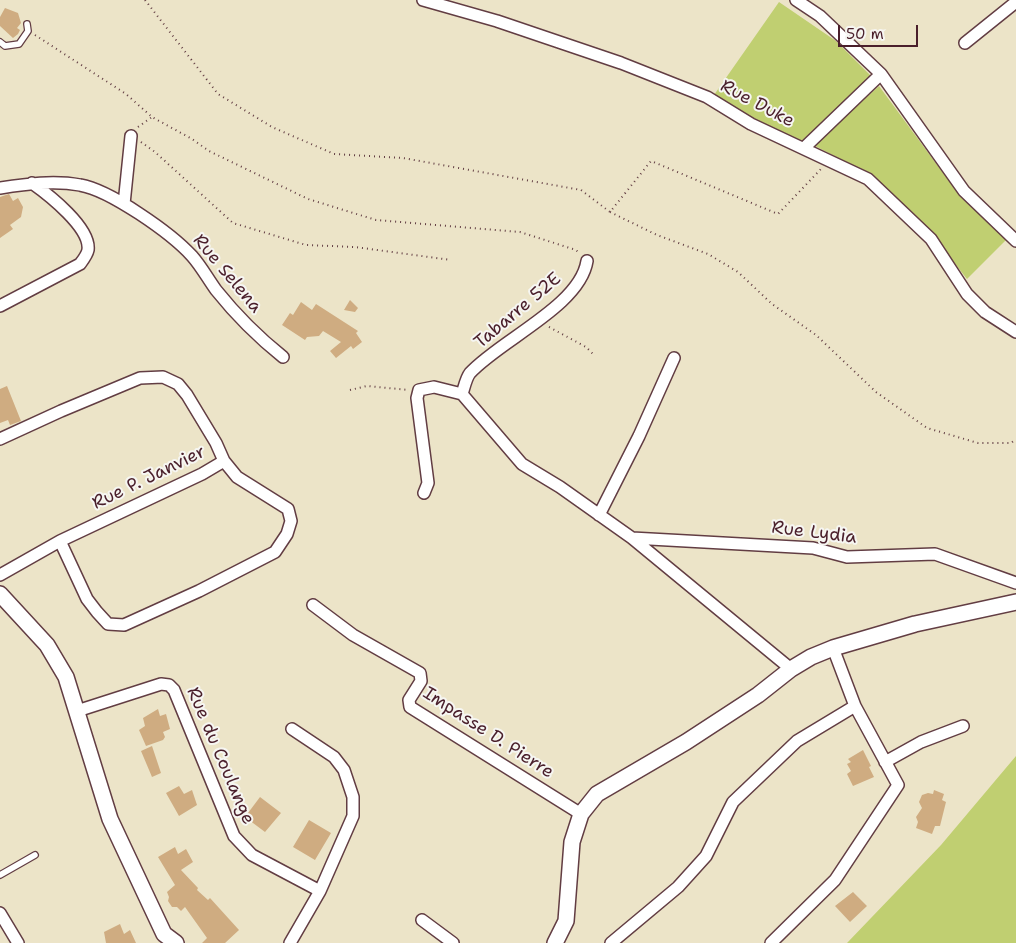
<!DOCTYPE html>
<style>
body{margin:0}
#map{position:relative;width:1016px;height:943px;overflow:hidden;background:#ece4c8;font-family:"Shantell Sans",sans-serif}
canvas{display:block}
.scale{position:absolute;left:838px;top:25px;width:80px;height:22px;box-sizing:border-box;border:2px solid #4a1f2b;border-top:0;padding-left:6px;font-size:15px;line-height:18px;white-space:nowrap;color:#4a1f2b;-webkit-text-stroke:4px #f6f6f2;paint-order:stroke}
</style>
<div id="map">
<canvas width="1016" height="943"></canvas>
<div class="scale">50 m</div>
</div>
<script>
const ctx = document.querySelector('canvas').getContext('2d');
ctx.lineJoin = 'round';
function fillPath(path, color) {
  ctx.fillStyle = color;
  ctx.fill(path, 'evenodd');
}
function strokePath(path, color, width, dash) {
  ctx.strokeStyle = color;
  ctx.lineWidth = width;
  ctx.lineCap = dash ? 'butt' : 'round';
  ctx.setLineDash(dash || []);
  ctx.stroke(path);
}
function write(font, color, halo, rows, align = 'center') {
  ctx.font = font + ' "Shantell Sans",sans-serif';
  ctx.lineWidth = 4;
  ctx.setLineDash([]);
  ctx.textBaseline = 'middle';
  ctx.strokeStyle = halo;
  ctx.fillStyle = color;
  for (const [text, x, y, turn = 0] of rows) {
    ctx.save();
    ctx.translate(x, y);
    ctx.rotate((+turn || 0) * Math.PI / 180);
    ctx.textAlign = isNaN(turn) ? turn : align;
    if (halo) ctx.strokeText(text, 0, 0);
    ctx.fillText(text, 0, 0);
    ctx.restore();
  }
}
fillPath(new Path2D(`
 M779,2L836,41L871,76L803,142L735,110L714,95Z
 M879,86L960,196L1006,240L967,279L934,237L872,175L813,145Z
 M1016,756V943H847L941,845Z`), '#c0cf71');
fillPath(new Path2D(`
 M5,8L18,13L21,23L17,28L20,30L18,34L13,38L0,26V17Z
 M9,194L13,201L18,198L23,207L21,217L10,225L13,229L0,238V197Z
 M350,300L358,308L355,312L344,310Z
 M301,302L312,310L316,304L358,331L356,333L362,342L353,349L351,346L336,358L330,351L341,342L323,331L319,336L307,337L305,340L282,325L290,313L293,315Z
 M7,386L21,421L10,425L8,420L0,423V389Z
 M158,709L160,716L166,714L170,729L163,732L165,737L163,740L146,746L139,730L145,726L143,718Z
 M152,746L161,773L152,777L141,751Z
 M863,750L871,766L869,767L874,777L853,786L847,774L851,771L847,764L851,762L848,759Z
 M179,786L184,794L192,790L197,805L179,816L166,793Z
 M934,790L944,794L942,800L946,802L940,826H935L932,834L916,828L918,822L916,817L922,808L919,802L922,795L928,793L933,794Z
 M260,797L281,813L265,832L245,817Z
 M309,820L331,833L315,860L293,847Z
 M175,847L178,854L186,849L193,862L181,870L198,888L197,890L208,900L210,898L239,930L225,943H202L207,938L185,907L181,911L177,907H172L168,901L169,897L167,892L175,885L158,857Z
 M853,892L867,906L850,922L835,906Z
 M120,924L124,934L130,930L136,943H106L104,932Z`), '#cfac81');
const service = new Path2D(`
 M0,42L5,46L19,44L28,31L27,24
 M0,875L35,855`);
const minor = new Path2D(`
 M423,0L497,21L621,63L707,97L751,124L868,179L931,239L967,294L985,312L1016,332
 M796,0L820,16L881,74L964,191L1016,241
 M965,43L1016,2
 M804,148L881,74
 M0,188C26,184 54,180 80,185C110,190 171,233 192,256C201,266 208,279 216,290C236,315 258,337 283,357
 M124,204L131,136
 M587,261C580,306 500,340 470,373C466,378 464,388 462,394L522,464L560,487L632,538L791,669
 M0,306L80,264C83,260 87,255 88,250C91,228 49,195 32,183
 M0,439L61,411L140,378L163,377L178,384L187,395L216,443L224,461L237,477L288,509L291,521L287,534L275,552L199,591L124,625L108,624L97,612L87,599L60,541
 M424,493L428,483L417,398L419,390L434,387L462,394
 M599,515L639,436L674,358
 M632,538L813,548L847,557L935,554L1016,583
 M0,575L60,541L202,474L224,461
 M313,605L353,635L420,673L421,681L409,700L410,707L581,814
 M77,711L161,684L169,685L174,690L234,836L252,855L320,891
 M885,762L921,742L963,726
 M0,913L18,943
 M422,920L453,943
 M290,943L320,891L353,816V797L344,770L334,757L292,729
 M611,943L678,887L706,856L733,802L797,741L855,706
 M771,943L835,880L898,785L855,706L833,648`);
const tertiary = new Path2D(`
 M0,594L47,645L66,677L110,819L164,934L176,943
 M555,943L566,921L572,842L581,814L597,794L686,742L758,695L791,669L811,657L833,648L915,624L1016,602`);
strokePath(service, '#623d43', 8);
strokePath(minor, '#623d43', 14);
strokePath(tertiary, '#623d43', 18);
strokePath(new Path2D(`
 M145,0L218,94L272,127L334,154L403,158L581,190L610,212L651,161L778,214L821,169
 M35,35L126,94L152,117L192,139L209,151L308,199L376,220L520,232L576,250L580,254
 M138,127L152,117
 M141,142L155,152L233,223L306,245L355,247L451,260
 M610,212L657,235L708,254L738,272L772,304L816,335L876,392L927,428L978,443H1011L1016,439
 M549,327L586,347L595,356
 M350,390L367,386L409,390`), '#623d43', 2, [1, 4]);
strokePath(service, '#fff', 5.5);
strokePath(minor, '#fff', 11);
strokePath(tertiary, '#fff', 15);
write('18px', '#4a1f2b', '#f6f6f2', [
 ["Rue Duke",757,104,28],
 ["Rue Selena",227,274,50],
 ["Tabarre 52E",518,311,-40],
 ["Rue P. Janvier",149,478,-26],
 ["Rue Lydia",814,533,7],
 ["Impasse D. Pierre",488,733,33],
 ["Rue du Coulange",220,756,67]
]);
</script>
